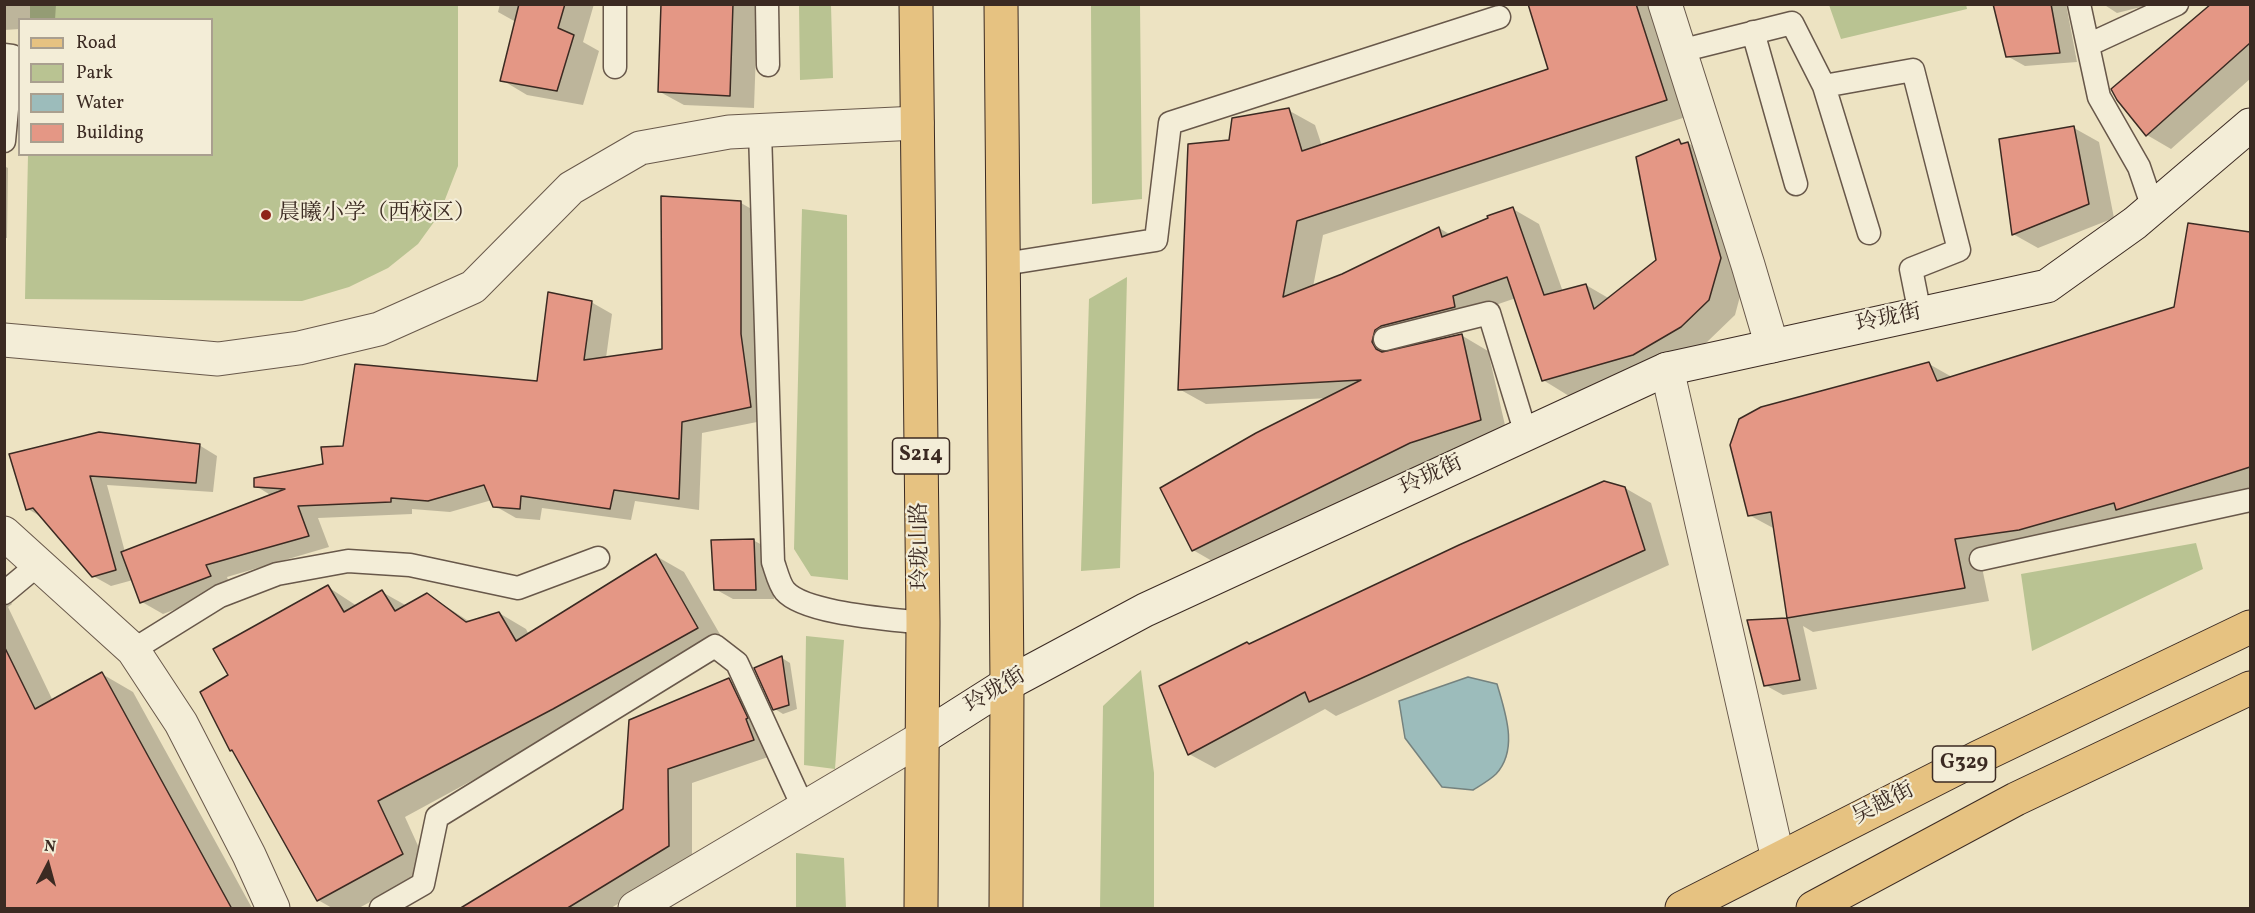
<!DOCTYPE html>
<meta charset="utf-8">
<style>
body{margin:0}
#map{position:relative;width:2255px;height:913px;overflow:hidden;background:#ede3c2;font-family:Vollkorn,serif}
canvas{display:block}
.frame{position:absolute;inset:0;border:6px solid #3b2a22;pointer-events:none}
.legend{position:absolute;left:18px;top:18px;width:195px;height:138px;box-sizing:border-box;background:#f3edd7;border:2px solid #a99f8f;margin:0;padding:8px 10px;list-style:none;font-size:18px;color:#3b2a22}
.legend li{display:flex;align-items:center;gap:12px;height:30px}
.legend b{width:30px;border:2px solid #a99f8f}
.north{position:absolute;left:18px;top:835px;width:60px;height:60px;-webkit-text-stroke:4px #f3edd7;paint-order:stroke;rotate:6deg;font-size:16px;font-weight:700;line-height:24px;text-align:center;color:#3b2a22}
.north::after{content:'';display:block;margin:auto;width:21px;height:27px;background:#3b2a22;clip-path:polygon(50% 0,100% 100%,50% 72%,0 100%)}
</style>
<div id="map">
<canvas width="2255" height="913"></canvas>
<div class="frame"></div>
<ul class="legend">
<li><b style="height:8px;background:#e6c281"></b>Road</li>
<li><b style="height:16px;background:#b9c392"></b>Park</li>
<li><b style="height:16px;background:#9cbcbb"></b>Water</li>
<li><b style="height:16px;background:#e49785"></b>Building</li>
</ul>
<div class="north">N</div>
</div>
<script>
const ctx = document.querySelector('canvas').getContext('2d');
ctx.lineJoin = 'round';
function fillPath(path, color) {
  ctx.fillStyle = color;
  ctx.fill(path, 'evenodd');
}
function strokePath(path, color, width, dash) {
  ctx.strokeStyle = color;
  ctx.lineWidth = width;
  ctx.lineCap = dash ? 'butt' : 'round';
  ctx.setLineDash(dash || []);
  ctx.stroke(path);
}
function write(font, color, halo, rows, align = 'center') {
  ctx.font = font + ' Vollkorn,"Noto Serif SC",serif';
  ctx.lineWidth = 4.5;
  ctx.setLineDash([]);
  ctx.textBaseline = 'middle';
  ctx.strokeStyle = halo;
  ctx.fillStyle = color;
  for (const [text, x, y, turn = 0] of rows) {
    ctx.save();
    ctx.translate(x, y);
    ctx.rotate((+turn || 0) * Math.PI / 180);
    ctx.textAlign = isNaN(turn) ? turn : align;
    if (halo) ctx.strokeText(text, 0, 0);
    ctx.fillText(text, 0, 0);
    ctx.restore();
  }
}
fillPath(new Path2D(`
 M1966,4L1967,9L1841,39L1829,5Z
 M30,5H458V166L439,215L418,244L388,268L349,287L302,301L25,299L28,155L212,154V20L30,19Z
 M799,5H831L833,78L800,80Z
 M1091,5H1140L1142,199L1092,204Z
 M802,209L847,215L848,580L811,576L794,549Z
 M1127,277L1120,568L1081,571L1089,299Z
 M2196,543L2203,569L2032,651L2021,574Z
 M806,636L844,640L835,769L804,765Z
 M1141,670L1154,773V908H1100L1103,706Z
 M796,853L844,858L846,908H796Z`), '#b9c392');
const water = new Path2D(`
 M1468,677L1497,684C1505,712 1519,749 1496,774C1490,780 1481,785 1473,790L1442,787L1405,738L1399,701Z`);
fillPath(water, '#9cbcbb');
strokePath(water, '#75827e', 1.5);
fillPath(new Path2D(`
 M4,4H56L55,20H20V29L4,30Z
 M500,4H594L583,42L599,51L583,105L527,95L502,80L516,22L498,12Z
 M663,4H762L757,23L754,108L684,105L660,92Z
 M1529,4H1657L1692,115L1323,235L1313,287L1343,275L1439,228L1451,235L1513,209L1539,224L1563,292L1586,285L1610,299L1657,261L1679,141L1685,144L1688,143L1714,158L1746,274L1735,315L1707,342L1660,369L1569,396L1543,380L1516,298L1478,311L1401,345L1400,349L1461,335L1488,351L1507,434L1219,565L1193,550L1330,398L1206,404L1179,389L1231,141L1288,110L1315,125L1322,146L1549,70Z
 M1995,4H2066L2077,62L2025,66L2007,56Z
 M2103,4H2153L2117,13Z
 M2213,4H2250V79L2171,149L2147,135Z
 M2074,128L2099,142L2114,218L2038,248L2013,234Z
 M4,166L8,168L7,238H4Z
 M663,198L741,203L762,215L772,419L702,433L699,510L635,501L631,520L542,508L540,520L516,518L495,506L492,500L450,512L412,509V514L318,518L329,547L227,577L231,588L163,614L142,602L133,580L111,586L93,576L45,519L28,509L11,455L199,445L217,456L213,492L107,485L125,552L272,496L256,486L325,465L344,448L538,382L591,302L612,314L606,358L663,351Z
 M2189,224L2250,233V489L2142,524L1979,553L1989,601L1813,632L1803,626L1817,689L1783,695L1765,685L1749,621L1788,620L1775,529L1749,515L1929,364L1952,377L2176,308Z
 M1625,488L1651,503L1669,565L1336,716L1325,709L1215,768L1189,754L1250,645Z
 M753,540L771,550L774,599H733L715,589Z
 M656,556L684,572L725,643L405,817L429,870L359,908H332L318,900L232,750L230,675L328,587L357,606L382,592L407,606L427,594L470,622L499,613L526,629L529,635Z
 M4,591L12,604L8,607L53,701L102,674L133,692L252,908H4Z
 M782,658L790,663L797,709L783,714L775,709Z
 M729,680L753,694L777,754L692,783V860L611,908H462L624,810Z`), '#0003');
const building = new Path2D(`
 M519,4H565L558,28L574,35L557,91L500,81Z
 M661,4H733L730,96L658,92Z
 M1528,4H1636L1667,100L1297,221L1283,297L1342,274L1439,227L1442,237L1488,218L1487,216L1513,207L1544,295L1586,284L1594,309L1656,260L1636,157L1679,139L1681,144L1688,142L1721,258L1709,300L1681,327L1633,355L1542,381L1507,277L1453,296L1455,307L1381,326L1375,330L1372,342L1376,349L1382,352L1462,334L1481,420L1410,443L1192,551L1160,488L1256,433L1361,380L1178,390L1188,144L1229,140L1232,118L1289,108L1302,151L1548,69Z
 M1993,4H2051L2060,53L2006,57Z
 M2211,4H2250V43L2146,136L2117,100L2111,89Z
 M2074,126L2089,204L2012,235L1999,139Z
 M661,196L741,201V334L751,407L682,422L679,499L614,490L610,509L521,496L520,509L493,507L484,485L428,501L391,498V502L298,506L309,536L206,565L211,576L140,603L121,552L285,489L254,487V478L323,464L321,447L343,446L355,364L537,381L548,292L592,301L584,360L662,349Z
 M2188,223L2250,232V467L2116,510L2114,503L2019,530L1955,539L1965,588L1787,618L1771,512L1748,516L1730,445L1739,419L1761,407L1929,362L1937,381L2174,307Z
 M99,432L200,444L196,483L90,476L116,570L92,577L33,508L26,510L9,454Z
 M1604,481L1625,487L1645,550L1309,702L1305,692L1188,755L1159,686L1247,642L1249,644L1459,545Z
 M754,539L756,590H714L711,540Z
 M656,554L698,628L553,709L378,801L403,854L317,901L232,750L230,751L200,692L228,675L213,649L328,585L344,612L382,590L395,611L427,593L466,622L499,612L516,641Z
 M1787,618L1800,680L1764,686L1747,620Z
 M4,646L35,709L102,672L232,909H4Z
 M782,656L789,705L773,710L754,668Z
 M729,678L748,718L746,719L754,740L668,769L669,846L566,909H459L623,809L629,720Z`);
fillPath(building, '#e49785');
strokePath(building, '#3b2a22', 1.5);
const lane = new Path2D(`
 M615,4V67
 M767,4L768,65
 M2079,4L2099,97L2139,167L2153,208
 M1753,32L1796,184
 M2088,45L2177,4
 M1680,51L1792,23L1824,86L1913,70L1959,250L1911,269L1920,314
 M4,55L12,56L4,141
 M1824,86L1869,233
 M760,131L773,562C776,570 779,584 785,591C805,614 892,619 923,623
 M1004,264L1156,240L1170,123L1499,17
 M1385,339L1489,313L1526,434
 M1981,559L2250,500
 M4,593L40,563
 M133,650L220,596L277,574L348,561L410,565L518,588L598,558
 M381,908L423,884L437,817L715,646L737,663L804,809`);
const street = new Path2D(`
 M1665,4L1748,265L1772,346
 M4,340L218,359L299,348L379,329L473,287L571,188L640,148L729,132L917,123
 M1667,369L1778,859
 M4,533L133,650L181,723L249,855L273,908
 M635,908L922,738`);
const secondary = new Path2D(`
 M922,738L1007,684L1145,610L1667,369L2047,286L2135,223L2250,125`);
const primary = new Path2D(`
 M916,4L923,623L921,908
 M1001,4L1007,684L1006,908`);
const highway = new Path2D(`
 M1682,908L1977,758L2250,627
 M1813,908L2016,799L2250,688`);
strokePath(lane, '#68584a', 25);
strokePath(street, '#68584a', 35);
strokePath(secondary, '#3b2a22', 35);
strokePath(primary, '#3b2a22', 35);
strokePath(highway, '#3b2a22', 35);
strokePath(lane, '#f3edd7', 22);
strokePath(street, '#f3edd7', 33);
strokePath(secondary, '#f3edd7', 33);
strokePath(primary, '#e6c281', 33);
strokePath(highway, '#e6c281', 33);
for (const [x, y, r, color] of [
 [266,215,6,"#8f2418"]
]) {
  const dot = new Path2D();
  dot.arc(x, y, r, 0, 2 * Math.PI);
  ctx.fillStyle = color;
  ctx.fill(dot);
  strokePath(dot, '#f3edd7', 2);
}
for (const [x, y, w] of [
 [921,456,57],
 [1964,764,63]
]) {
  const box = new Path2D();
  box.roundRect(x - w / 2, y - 18, w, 36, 4.5);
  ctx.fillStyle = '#f3edd7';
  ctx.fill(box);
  strokePath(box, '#3b2a22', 1.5);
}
write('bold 21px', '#3b2a22', null, [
 ["S214",921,456],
 ["G329",1964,764]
]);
write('22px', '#3b2a22', '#f3edd7', [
 ["晨曦小学（西校区）",278,215]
], 'left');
write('22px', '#3b2a22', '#f3edd7', [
 ["玲珑街",1889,320,-12],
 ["玲珑街",1432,477,-25],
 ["玲珑山路",922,546,-91],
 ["玲珑街",996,692,-31],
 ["吴越街",1884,805,-27]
]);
</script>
